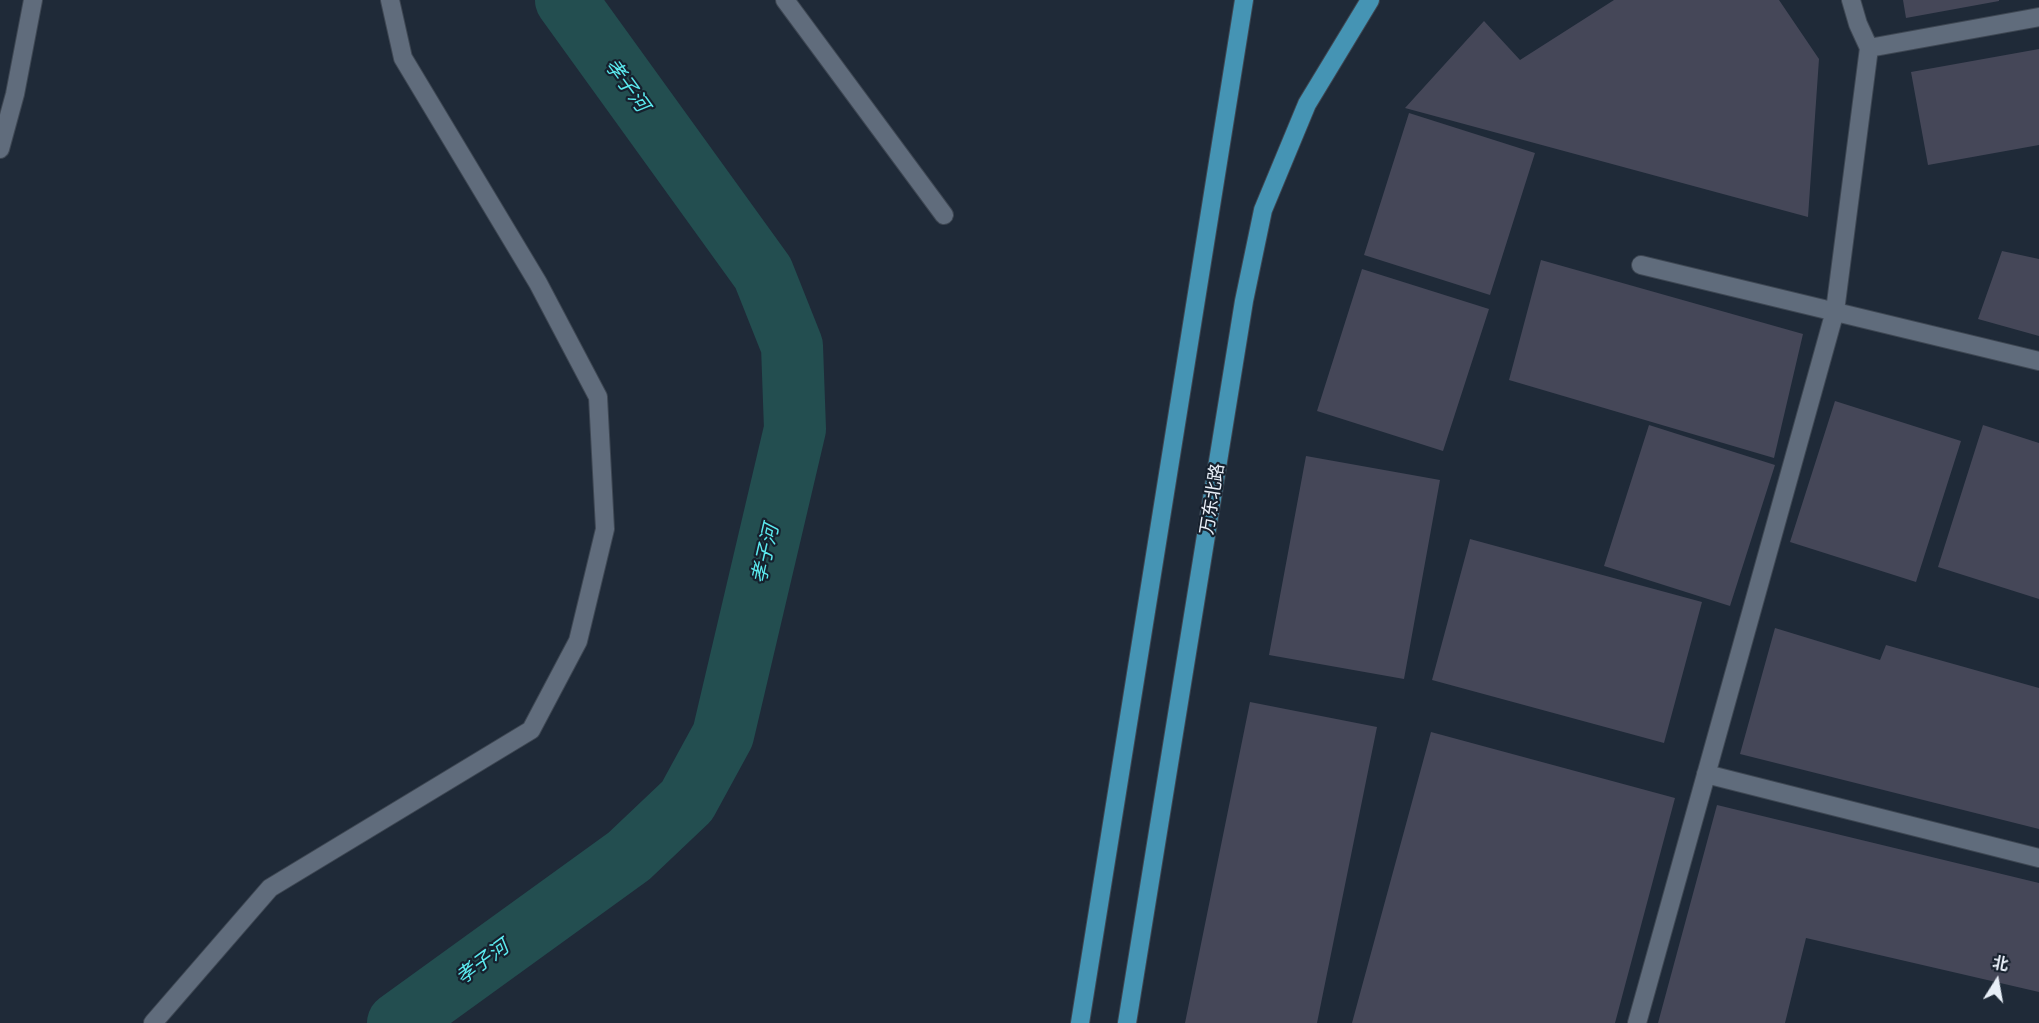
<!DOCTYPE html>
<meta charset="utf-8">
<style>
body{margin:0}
#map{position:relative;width:2039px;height:1023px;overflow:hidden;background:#1f2a38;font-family:"Exo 2","Noto Sans SC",sans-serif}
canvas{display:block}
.north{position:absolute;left:1967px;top:951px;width:60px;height:60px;-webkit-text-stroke:4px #16202d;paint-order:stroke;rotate:11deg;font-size:16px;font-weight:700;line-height:24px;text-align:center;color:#e8eff8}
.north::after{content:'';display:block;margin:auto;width:21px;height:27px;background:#e8eff8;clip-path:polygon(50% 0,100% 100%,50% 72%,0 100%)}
</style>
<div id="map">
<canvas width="2039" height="1023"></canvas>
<div class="north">北</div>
</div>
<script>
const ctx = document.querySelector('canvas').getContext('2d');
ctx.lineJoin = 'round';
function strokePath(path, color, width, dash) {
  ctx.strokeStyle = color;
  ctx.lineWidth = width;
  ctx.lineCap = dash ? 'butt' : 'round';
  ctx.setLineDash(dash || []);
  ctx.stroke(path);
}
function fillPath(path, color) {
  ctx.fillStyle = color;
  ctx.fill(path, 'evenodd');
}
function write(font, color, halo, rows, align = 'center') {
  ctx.font = font + ' "Exo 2","Noto Sans SC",sans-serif';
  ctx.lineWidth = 4.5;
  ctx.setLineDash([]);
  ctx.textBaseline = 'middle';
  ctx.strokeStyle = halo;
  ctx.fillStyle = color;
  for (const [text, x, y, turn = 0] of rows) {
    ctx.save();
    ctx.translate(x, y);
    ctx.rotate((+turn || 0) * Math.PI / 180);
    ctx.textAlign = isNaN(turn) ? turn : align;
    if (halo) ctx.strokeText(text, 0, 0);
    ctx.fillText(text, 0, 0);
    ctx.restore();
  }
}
strokePath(new Path2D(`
 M398,1023L629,856L687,801L723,735L795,429L792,346L763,273L566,0`), '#234e50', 62);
fillPath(new Path2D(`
 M1614,0H1779L1819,59L1808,217L1405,108L1484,21L1520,60Z
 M1903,0H1999V1L1906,18Z
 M2039,49V145L1928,165L1911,72Z
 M1409,113L1535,153L1490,295L1364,255Z
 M2002,251L2039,259V336L1978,319Z
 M1541,260L1803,334L1774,458L1509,380Z
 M1362,269L1489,309L1443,451L1317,411Z
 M1835,401L1961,441L1916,582L1790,542Z
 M1649,425L1775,465L1730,606L1604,566Z
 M1983,425L2039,443V599L1938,567Z
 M1306,456L1440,480L1404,679L1269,655Z
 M1470,539L1702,602L1664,743L1432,680Z
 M1775,628L1880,660L1886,645L2039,688V829L1740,754Z
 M1250,702L1377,727L1317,1023H1185Z
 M1431,732L1675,798L1615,1023H1352Z
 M1717,805L2039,883V992L1806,938L1785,1023H1658Z`), '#454758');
const minor = new Path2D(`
 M785,0L944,215
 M1869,48L2039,17
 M0,149L15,94L33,0
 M1641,265L2039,361
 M1706,774L2039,858
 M153,1023L270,888L531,730L578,641L605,529L598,397L538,283L403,58L390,0
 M1637,1023L1835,311L1869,48L1858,24L1851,0`);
const major = new Path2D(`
 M1080,1023L1244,0
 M1127,1023L1244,301L1263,210L1307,104L1370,0`);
strokePath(minor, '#3e4753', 20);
strokePath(major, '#3e4753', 20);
strokePath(minor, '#606c7c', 18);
strokePath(major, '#4594b4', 18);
write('18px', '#e8eff8', '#16202d', [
 ["万东北路",1212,499,-81]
]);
write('italic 20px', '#5be9ee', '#16202d', [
 ["孝子河",627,85,54],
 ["孝子河",765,554,-77],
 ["孝子河",482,962,-36]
]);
</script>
